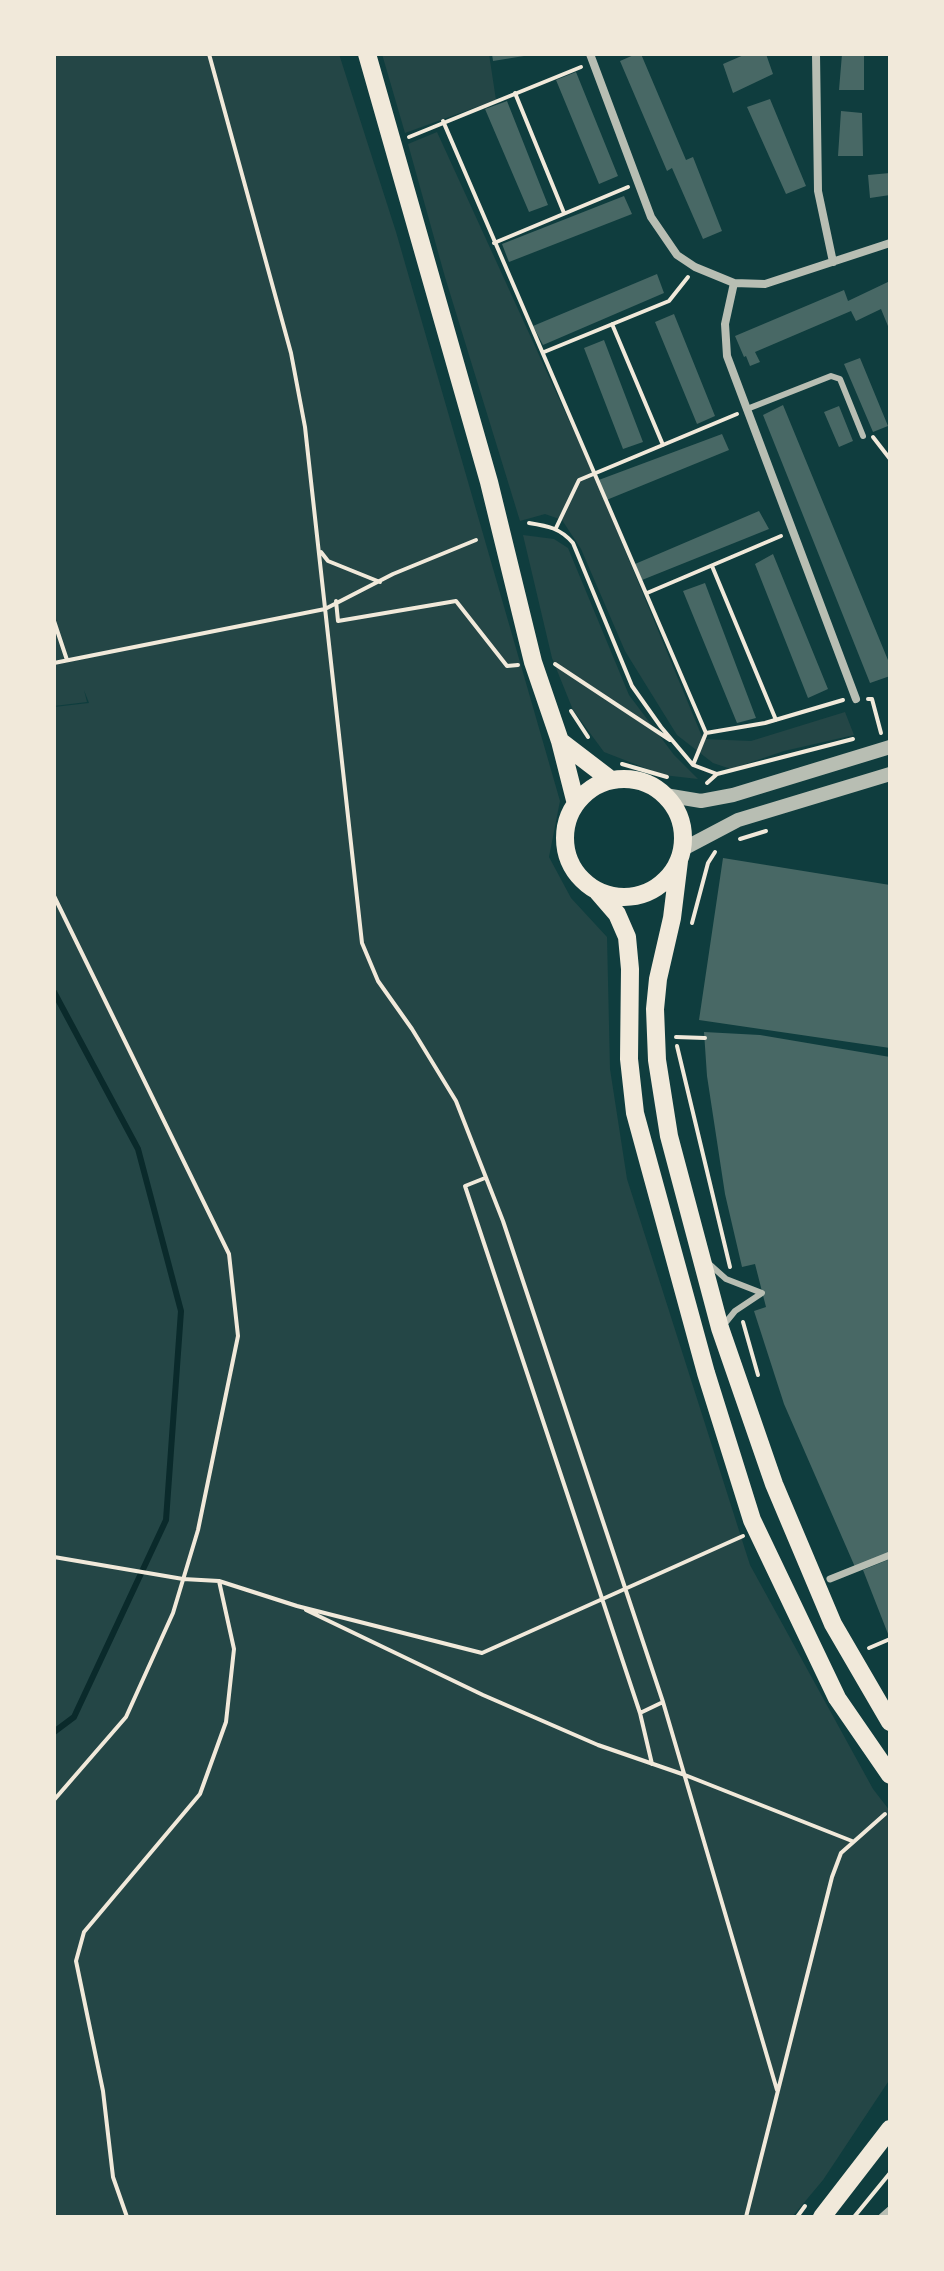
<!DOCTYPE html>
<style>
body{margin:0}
#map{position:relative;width:944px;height:2271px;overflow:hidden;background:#0f3d3e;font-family:Roboto,sans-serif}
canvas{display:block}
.frame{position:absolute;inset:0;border:56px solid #f1e9da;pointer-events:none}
</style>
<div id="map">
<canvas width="944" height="2271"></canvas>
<div class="frame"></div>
</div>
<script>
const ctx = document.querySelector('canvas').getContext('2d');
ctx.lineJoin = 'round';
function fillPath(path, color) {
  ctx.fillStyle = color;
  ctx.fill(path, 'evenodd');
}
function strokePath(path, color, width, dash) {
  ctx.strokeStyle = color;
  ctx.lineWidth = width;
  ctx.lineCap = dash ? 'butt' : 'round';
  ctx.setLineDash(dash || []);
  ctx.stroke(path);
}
fillPath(new Path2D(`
 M54,54H339L396,232L560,801L549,857L571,898L607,937L610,1069L627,1179L750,1565L873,1789L890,1811V2079L823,2180L792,2217H54V707L89,703L84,690L87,702L54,706Z
 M382,54H489L496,100L405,133Z
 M437,132L593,473L703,739L751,741L845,712L854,735L784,751L731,769L713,763L677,735L625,651L581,549L562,520L545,514L520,521L445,277L408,144Z
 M523,535L554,539L568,548L629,695L674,755L698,779L663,775L604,752L573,710L552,658Z`), '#244646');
strokePath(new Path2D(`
 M54,992L138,1149L181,1311L166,1520L74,1717L54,1732`), '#0a2a2b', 6);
fillPath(new Path2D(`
 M492,54H523L524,56L493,61Z
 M636,54H641L686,160L693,157L722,231L703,239L672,168L667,171L620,61Z
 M746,54H766L773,74L733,93L723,64Z
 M842,54H864V90H839Z
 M576,72L618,176L599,184L556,80Z
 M770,99L806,186L786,194L747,107Z
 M507,101L548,205L529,212L485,109Z
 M841,111L862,113L863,156H838Z
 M890,173V195L870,198L868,175Z
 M624,196L632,214L509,262L502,244Z
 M657,274L664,293L543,345L533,326Z
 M890,281V331L881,309L856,321L851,311L755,352L760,362L750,366L746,356L744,357L735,336L844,290L848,301Z
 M674,314L715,416L697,424L655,322Z
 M604,340L643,442L623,449L584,348Z
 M860,358L888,426L873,432L844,364Z
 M783,405L890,665V676L870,683L763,415Z
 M839,406L853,441L839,447L824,412Z
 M722,434L729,450L604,501L596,481Z
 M759,511L769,529L642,580L635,564Z
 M773,554L828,689L808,698L755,564Z
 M705,583L756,718L737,723L683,591Z
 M723,858L890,885V1048L699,1020Z
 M704,1032L760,1035L890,1057V1553L855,1567L784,1404L754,1311L766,1307L755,1264L742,1267L725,1194L707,1076Z
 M890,1559V1639L863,1570Z`), '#486865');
strokePath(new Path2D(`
 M209,54L291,353L305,427L362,943L378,981L412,1029L456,1101L503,1221L663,1702L777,2090
 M515,93L564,213
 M443,121L706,733L693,765
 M409,137L581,67
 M494,243L628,187
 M612,324L663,445
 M544,352L669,301L688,277
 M873,437L890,459
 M529,523C548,526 560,528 573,543L632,686L661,727L693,765L717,774L853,739
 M556,528L579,480L737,414
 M321,552L328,561L380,582
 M712,566L776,720
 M647,593L781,536
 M336,601L338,621L456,601L507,666L518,665
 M54,621L67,660
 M54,663L325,609L393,574L476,540
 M555,664L670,740
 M868,699H872L881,733
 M571,711L588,737
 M706,733L765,723L843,700
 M622,764L667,777
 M707,783L717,774
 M740,839L766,831
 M54,896L229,1254L238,1336L198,1530L173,1613L126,1717L54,1800
 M692,923L708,863L715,852
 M676,1037L705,1038
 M677,1046L730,1267
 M485,1178L465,1186L640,1713L652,1764
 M743,1322L758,1375
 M54,1557L183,1579L219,1581L297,1606L482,1653L743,1536
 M306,1610L483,1695L598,1745L685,1775L852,1841
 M869,1648L890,1639
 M640,1713L663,1702
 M127,2217L113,2177L103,2091L76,1961L84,1932L200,1794L226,1722L234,1649L219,1581
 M746,2217L832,1877L841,1853L885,1814
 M797,2217L805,2206
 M854,2217L890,2173`), '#f1e9da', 4);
strokePath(new Path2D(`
 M747,409L831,376L840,379L863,436
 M707,1262L726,1279L762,1293L735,1311L722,1327
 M881,2217L890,2209`), '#b8beb3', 6);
strokePath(new Path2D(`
 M830,1579L890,1555`), '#b8beb3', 7);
strokePath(new Path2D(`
 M590,54L651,217L677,255L695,267L734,283L765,284L890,243
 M816,54L818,191L833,262
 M734,283L725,324L727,356L856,699`), '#b8beb3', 8);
strokePath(new Path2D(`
 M665,795L701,801L733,795L890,747
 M683,849L738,820L890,774`), '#b8beb3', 14);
strokePath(new Path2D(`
 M367,54L489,482L533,662L560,741L576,804
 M560,741L611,780
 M565 838a59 59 0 1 1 118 0a59 59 0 1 1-118 0Z
 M679,861L672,918L658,979L655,1009L657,1060L669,1136L720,1328L774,1484L833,1624L890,1722
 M598,892L617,914L627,937L630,969L629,1059L635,1113L706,1373L752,1520L837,1698L890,1775
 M822,2217L890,2129`), '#f1e9da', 18);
</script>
